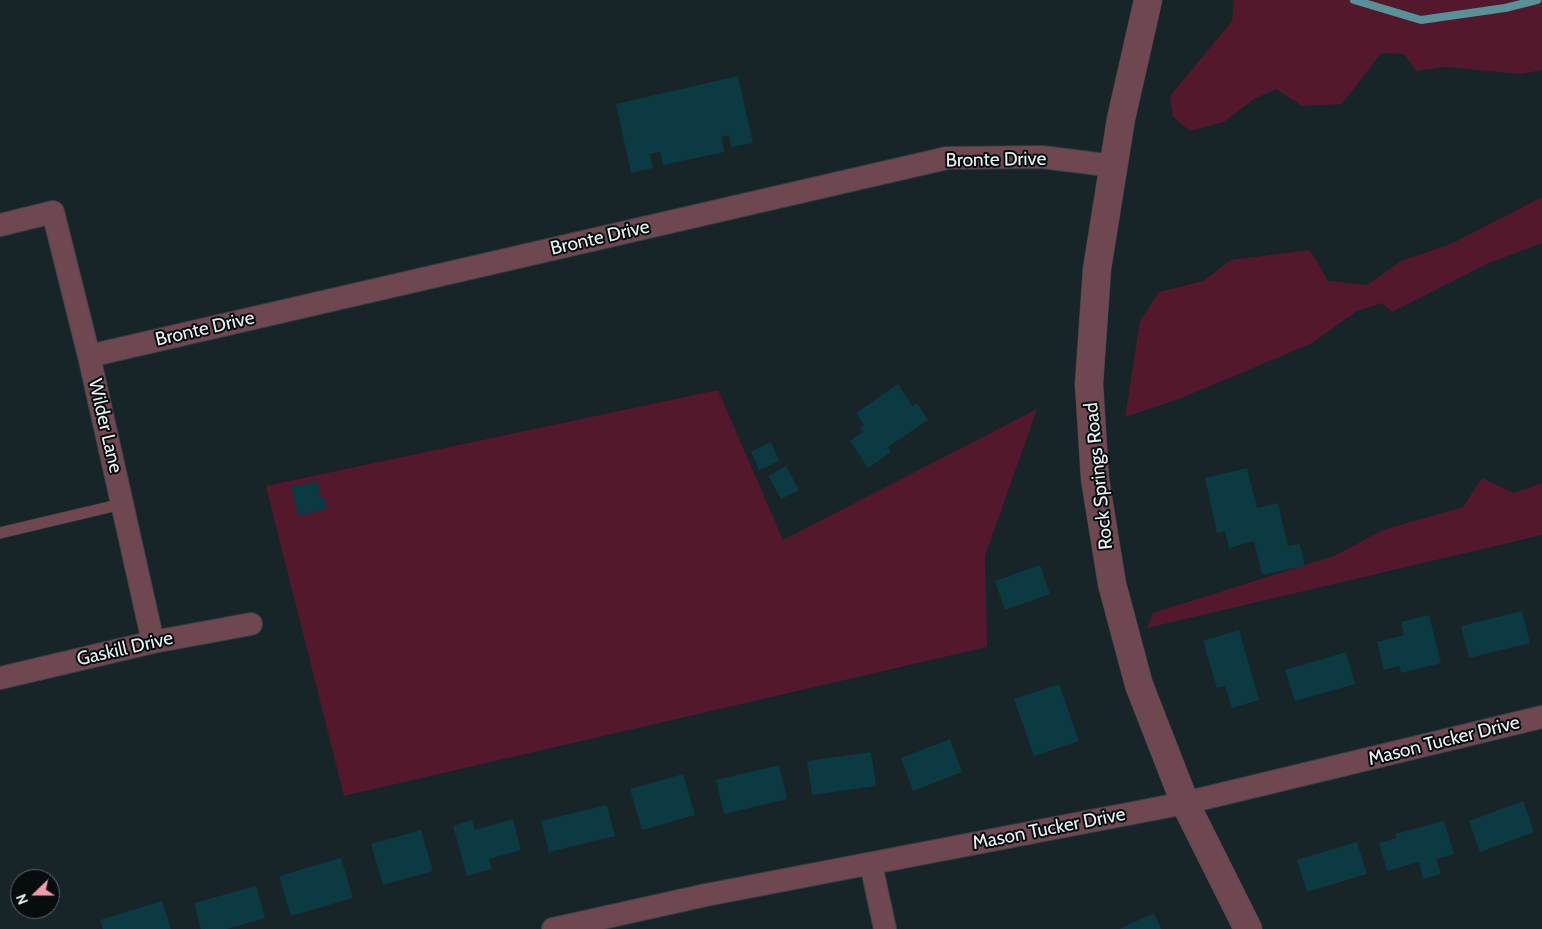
<!DOCTYPE html>
<style>
body{margin:0}
#map{position:relative;width:1542px;height:929px;overflow:hidden;background:#172528;font-family:Cabin,sans-serif}
canvas{display:block}
.north{position:absolute;left:10px;top:869px;width:50px;height:50px;box-sizing:border-box;background:#070d0e;border:1px solid #61696a;border-radius:50%;rotate:248deg;font-size:14px;font-weight:700;line-height:20px;text-align:center;color:#e9f2f3}
.north::after{content:'';display:block;margin:auto;width:18px;height:22px;background:#f29aae;clip-path:polygon(50% 0,100% 100%,50% 72%,0 100%)}
</style>
<div id="map">
<canvas width="1542" height="929"></canvas>
<div class="north">N</div>
</div>
<script>
const ctx = document.querySelector('canvas').getContext('2d');
ctx.lineJoin = 'round';
function fillPath(path, color) {
  ctx.fillStyle = color;
  ctx.fill(path, 'evenodd');
}
function strokePath(path, color, width, dash) {
  ctx.strokeStyle = color;
  ctx.lineWidth = width;
  ctx.lineCap = dash ? 'butt' : 'round';
  ctx.setLineDash(dash || []);
  ctx.stroke(path);
}
function write(font, color, halo, rows, align = 'center') {
  ctx.font = font + ' Cabin,sans-serif';
  ctx.lineWidth = 4;
  ctx.setLineDash([]);
  ctx.textBaseline = 'middle';
  ctx.strokeStyle = halo;
  ctx.fillStyle = color;
  for (const [text, x, y, turn = 0] of rows) {
    ctx.save();
    ctx.translate(x, y);
    ctx.rotate((+turn || 0) * Math.PI / 180);
    ctx.textAlign = isNaN(turn) ? turn : align;
    if (halo) ctx.strokeText(text, 0, 0);
    ctx.fillText(text, 0, 0);
    ctx.restore();
  }
}
fillPath(new Path2D(`
 M1234,0H1542V70L1521,74L1446,67L1416,71L1404,54L1381,53L1342,104L1302,106L1276,89L1254,99L1224,122L1190,131L1173,117L1170,96L1232,21Z
 M1542,197V243L1489,263L1392,312L1382,303L1357,311L1310,344L1179,399L1125,417L1140,321L1159,292L1203,281L1231,260L1310,250L1328,281L1367,285L1401,261L1451,244Z
 M718,390L783,540L1037,409L985,556L987,647L344,796L266,486Z
 M1482,478L1514,493L1542,483V535L1147,628L1153,613L1334,556L1383,530L1463,507Z`), '#53182b');
strokePath(new Path2D(`
 M1354,0L1421,20L1505,8L1537,0`), '#57919a', 8);
fillPath(new Path2D(`
 M738,76L753,143L731,147L729,135L721,137L724,152L663,165L660,152L650,154L653,168L631,173L616,104Z
 M898,384L912,406L917,403L928,420L888,447L891,452L868,468L850,441L863,432L860,428L864,425L856,413Z
 M771,442L779,461L759,470L751,452Z
 M786,466L799,490L781,499L768,476Z
 M1247,468L1257,508L1278,503L1288,546L1300,544L1305,566L1262,575L1254,541L1229,548L1225,531L1217,533L1205,478Z
 M317,481L321,498L324,497L327,509L298,516L291,487Z
 M1040,565L1050,594L1005,610L995,581Z
 M1522,611L1530,643L1469,658L1461,626Z
 M1429,615L1441,663L1401,673L1399,666L1384,670L1377,642L1404,635L1401,622Z
 M1239,630L1259,700L1232,708L1225,686L1217,688L1203,641Z
 M1346,652L1355,684L1295,701L1285,670Z
 M1059,684L1079,741L1034,756L1014,699Z
 M950,739L962,772L913,791L901,758Z
 M871,752L876,786L812,795L807,761Z
 M779,765L787,799L724,814L716,780Z
 M683,774L695,815L642,830L630,789Z
 M1523,801L1534,832L1480,852L1469,821Z
 M607,805L615,836L549,852L541,821Z
 M513,819L521,850L489,859L492,869L467,876L453,826L472,820L475,830Z
 M1444,821L1454,854L1436,859L1441,874L1423,879L1419,862L1387,871L1379,843L1397,838L1395,834Z
 M421,830L433,871L383,885L371,844Z
 M1357,842L1367,874L1307,892L1297,860Z
 M341,858L353,898L291,916L279,876Z
 M256,886L265,918L227,929H201L194,903Z
 M162,901L171,929H103L100,920Z
 M1154,913L1161,929H1119Z`), '#0b3a42');
const service = new Path2D(`
 M0,533L122,504`);
const minor = new Path2D(`
 M0,225L53,212L89,356L153,642
 M89,356L947,158L1042,157L1114,166
 M0,678L153,642L251,624
 M871,864L885,929
 M553,929L706,895L1185,803L1542,717`);
const tertiary = new Path2D(`
 M1148,0L1121,119L1097,269L1089,384L1095,479L1112,584L1139,685L1185,803L1248,929`);
strokePath(service, '#344244', 12);
strokePath(minor, '#344244', 24);
strokePath(tertiary, '#344244', 29);
strokePath(service, '#6f4750', 11);
strokePath(minor, '#6f4750', 22);
strokePath(tertiary, '#6f4750', 28);
write('19px', '#e9f2f3', '#070d0e', [
 ["Bronte Drive",996,160,-1],
 ["Bronte Drive",600,238,-13],
 ["Bronte Drive",205,329,-13],
 ["Wilder Lane",105,426,77],
 ["Rock Springs Road",1099,476,-96],
 ["Gaskill Drive",125,649,-13],
 ["Mason Tucker Drive",1444,741,-14],
 ["Mason Tucker Drive",1049,829,-11]
]);
</script>
